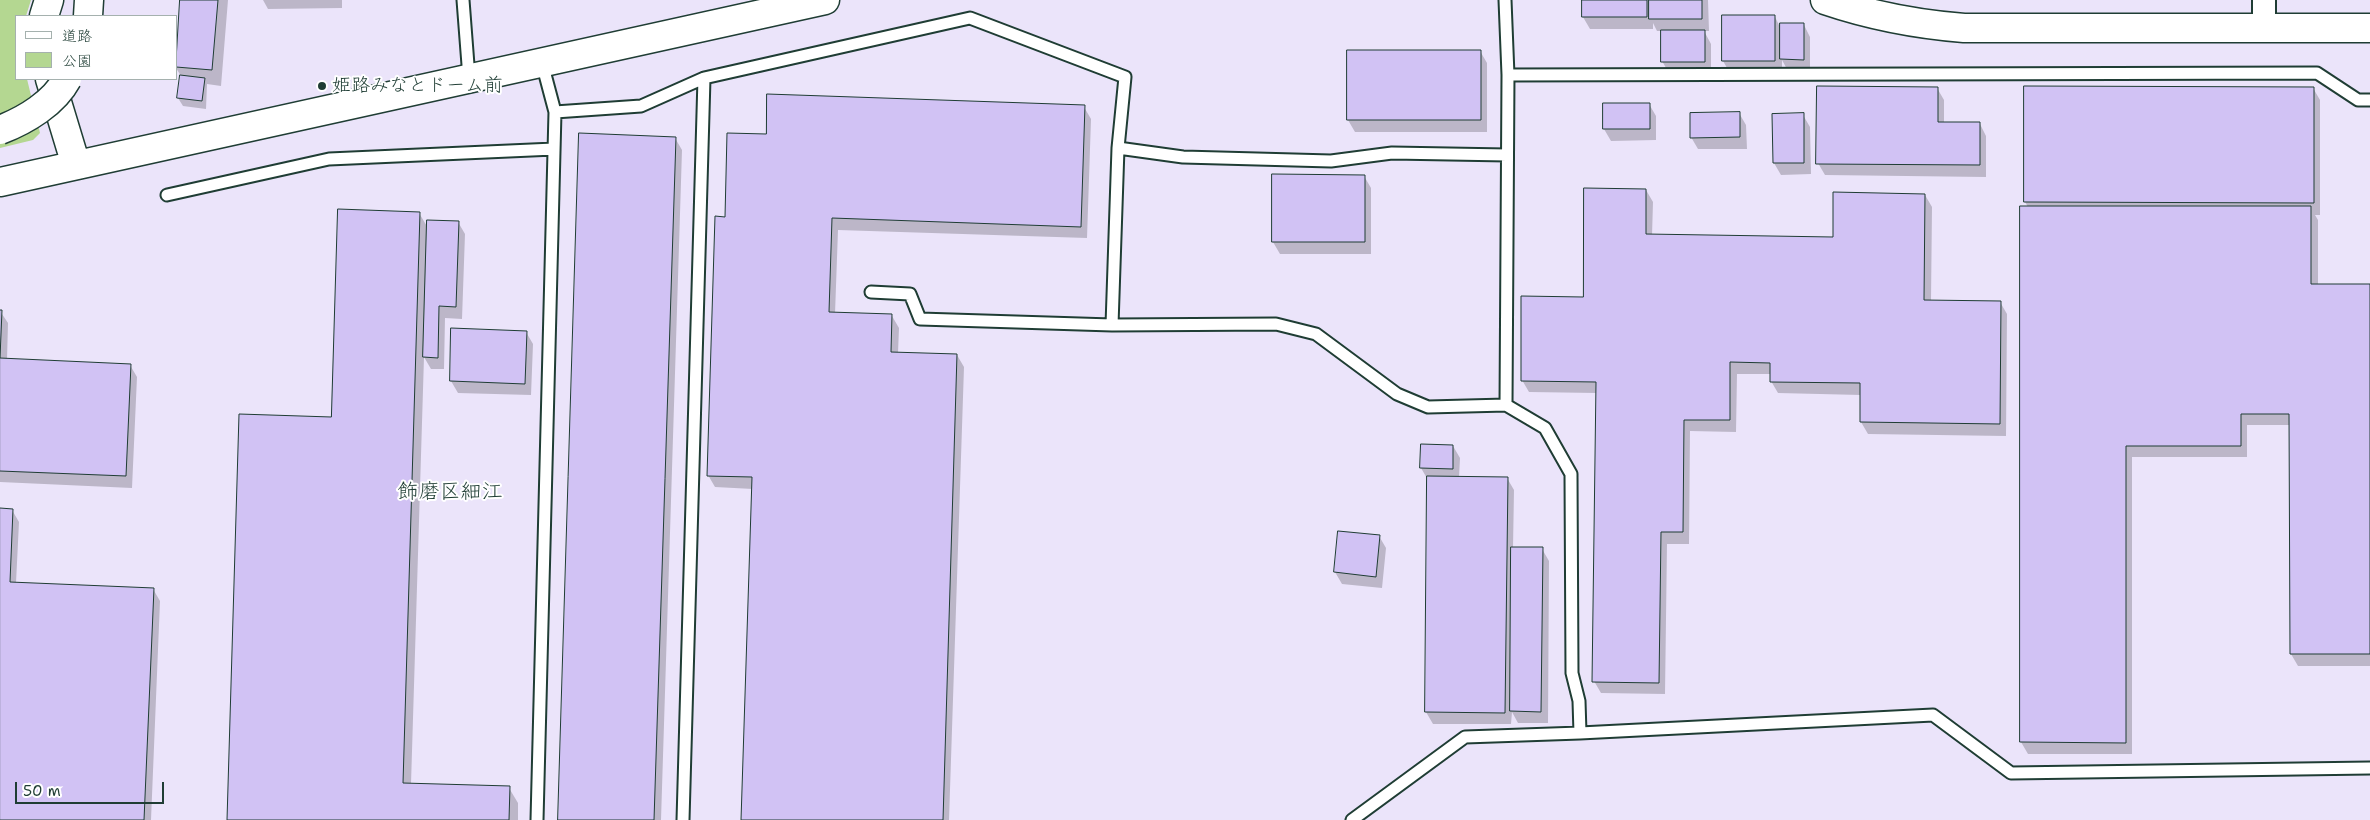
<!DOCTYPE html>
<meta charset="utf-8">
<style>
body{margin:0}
#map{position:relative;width:2370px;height:820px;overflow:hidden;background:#f6f3fd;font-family:"Shantell Sans","Klee One",sans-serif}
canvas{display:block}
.legend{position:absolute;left:15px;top:15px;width:162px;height:65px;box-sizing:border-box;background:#fff;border:1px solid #a5b1ae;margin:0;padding:6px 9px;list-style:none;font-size:15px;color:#1f3d34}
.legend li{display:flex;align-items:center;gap:10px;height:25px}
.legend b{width:25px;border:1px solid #a5b1ae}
.scale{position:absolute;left:15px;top:782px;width:149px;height:22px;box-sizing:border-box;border:2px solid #1f3d34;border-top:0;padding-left:6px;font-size:15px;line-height:18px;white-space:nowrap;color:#1f3d34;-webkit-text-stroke:4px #fff;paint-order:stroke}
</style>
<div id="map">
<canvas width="2370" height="820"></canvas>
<ul class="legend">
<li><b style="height:6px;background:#fff"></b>道路</li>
<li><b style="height:14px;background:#b4d791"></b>公園</li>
</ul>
<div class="scale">50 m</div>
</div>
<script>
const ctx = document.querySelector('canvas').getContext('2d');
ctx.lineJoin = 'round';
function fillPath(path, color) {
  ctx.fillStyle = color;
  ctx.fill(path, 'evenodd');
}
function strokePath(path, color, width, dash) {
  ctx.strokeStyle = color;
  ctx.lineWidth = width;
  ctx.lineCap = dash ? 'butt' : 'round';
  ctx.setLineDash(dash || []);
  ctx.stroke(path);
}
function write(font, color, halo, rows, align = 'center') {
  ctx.font = font + ' "Shantell Sans","Klee One",sans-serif';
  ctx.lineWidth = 4;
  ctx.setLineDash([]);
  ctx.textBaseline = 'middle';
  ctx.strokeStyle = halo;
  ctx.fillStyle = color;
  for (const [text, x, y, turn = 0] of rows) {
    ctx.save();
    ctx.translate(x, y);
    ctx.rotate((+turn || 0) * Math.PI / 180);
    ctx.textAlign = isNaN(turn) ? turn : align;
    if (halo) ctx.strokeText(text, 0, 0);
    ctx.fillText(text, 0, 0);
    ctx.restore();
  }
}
fillPath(new Path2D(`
 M0,0H2370V820H0ZM16,16H176V79H16Z`), '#ebe4fa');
fillPath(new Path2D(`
 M0,0H31L26,16H16V79H27L40,133L33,140L0,148Z`), '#b4d791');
fillPath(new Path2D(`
 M181,0H228L221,86L207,84L206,109L183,106L178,98L181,76L176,68V60Z
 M263,0H342V8L268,9Z
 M1583,0H1708L1709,31H1704L1711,44V74L1669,73L1662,61V31H1657L1653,23V29H1590L1583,17Z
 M1775,17L1779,25H1804L1810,37V71H1788L1782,60V73H1730L1723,61Z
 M1480,51L1487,63V132H1355L1348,120Z
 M1937,88L1944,100V123L1980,124L1986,136V177L1825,175L1818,163Z
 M2313,88L2320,100V215H2315L2318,220V285H2370V666H2298L2291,654V425H2247V457H2132V754H2028L2021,742V207H2028L2025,202Z
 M1649,104L1656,116V140L1611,141L1604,129Z
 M1084,107L1091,119L1087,238L838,230L835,314L892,316L899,328L898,353L957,355L964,367L949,820H742L753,489L715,487L708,475L726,218L767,135Z
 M1739,113L1746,125L1747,149H1698L1691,137Z
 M1803,115L1810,127L1811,174L1781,175L1774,163Z
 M675,138L682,150L661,820H559Z
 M1364,176L1371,188V254H1280L1273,242Z
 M1646,190L1653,202L1652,236L1834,238L1925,195L1932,207L1931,301L2000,302L2007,314L2006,436L1868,434L1861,422V395L1778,393L1771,381V374H1737L1736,432L1690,431L1689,544H1667L1665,694L1601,693L1594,681L1597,393L1529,392L1522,380L1584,298Z
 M419,213L428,228L458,222L465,234L462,319L445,318L444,369H431L424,357L411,784L509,788L518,803V820H228L332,418Z
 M0,311L8,323L7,360L130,365L137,377L132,488L0,482Z
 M526,332L533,344L531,395L458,393L451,381Z
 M1453,446L1460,458L1459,477L1507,478L1514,490L1513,548L1542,549L1549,561L1548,723H1518L1512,712L1511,724H1433L1426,712L1428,480L1421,468Z
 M0,509L12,510L19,522L16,583L153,589L160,601L151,820H0Z
 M1379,536L1386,548L1382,588L1342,584L1335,572Z`), '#0003');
const building = new Path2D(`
 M180,0H218L212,70L176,67Z
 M1582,0H1647V17H1582Z
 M1649,0H1702V19H1649Z
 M1722,15H1775V61H1722Z
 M1780,23H1804V60L1780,59Z
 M1661,30H1705V62H1661Z
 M1347,50H1481V120H1347Z
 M180,75L205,78L202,101L177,98Z
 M1817,86L1938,87V122H1980V165L1816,164Z
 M2024,86L2314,87V203L2024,202Z
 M767,94L1085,105L1081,227L832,218L829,312L892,314L891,352L957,354L943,820H741L752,477L707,476L715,216L725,217L727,133L766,134Z
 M1603,103H1650V129H1603Z
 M1740,112V137L1690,138V113Z
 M1804,113V163H1773L1772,114Z
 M579,133L676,137L654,820H558Z
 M1272,174L1365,175V242H1272Z
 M1584,188L1646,189V234L1833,237V192L1925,194L1924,300L2001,301L2000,424L1860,422V383L1770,382V363L1730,362V420H1684L1683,532H1661L1659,683L1592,682L1596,382L1521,381V296L1583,297Z
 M2020,206H2311V284H2370V654H2290L2289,414H2241V446H2126V743L2020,742Z
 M338,209L420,212L403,783L510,786L509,820H227L239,414L331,417Z
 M427,220L459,221L456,307L439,306L438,358L423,357Z
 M0,310H2L0,358L131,364L126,476L0,471Z
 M451,328L527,331L525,384L450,381Z
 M1421,444L1453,445V469L1420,468Z
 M1427,476L1508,477L1505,713L1425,712Z
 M0,508L13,509L10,582L154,588L144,820H0Z
 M1338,531L1380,535L1376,577L1334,572Z
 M1511,547H1543L1541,712L1510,711Z`);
fillPath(building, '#d1c2f4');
strokePath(building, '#1f3d34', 1);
const lane = new Path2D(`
 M463,0L469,78
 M1505,0L1508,75L1506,405
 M1508,75L2317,73L2358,100H2370
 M555,112L641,106L704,78L970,18L1125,77L1118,148L1112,325
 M1118,148L1183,157L1331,161L1392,153L1507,155
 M167,195L329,159L554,149
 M871,292L910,294L920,319L1112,325L1276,324L1316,334L1397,394L1428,407L1506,405L1545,428L1571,474L1572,673L1579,701L1580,733
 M537,820L555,112L542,63
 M683,820L704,78
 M1352,820L1465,737L1580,733L1933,715L2011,773L2370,768`);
const street = new Path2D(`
 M2264,0V28`);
const secondary = new Path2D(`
 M1825,0C1872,16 1914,24 1964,28H2370
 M44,16L49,0
 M88,16L89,0
 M50,79L76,165
 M0,182L825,0`);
strokePath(lane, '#1f3d34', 15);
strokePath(street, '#1f3d34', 26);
strokePath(secondary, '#1f3d34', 31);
strokePath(lane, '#fff', 11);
strokePath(street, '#fff', 22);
strokePath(secondary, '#fff', 28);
const secondaryBridge = new Path2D(`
 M0,130C26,120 54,103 67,79`);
strokePath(secondaryBridge, '#1f3d34', 31, []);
strokePath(secondaryBridge, '#fff', 28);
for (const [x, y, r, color] of [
 [322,86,5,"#1f3d34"]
]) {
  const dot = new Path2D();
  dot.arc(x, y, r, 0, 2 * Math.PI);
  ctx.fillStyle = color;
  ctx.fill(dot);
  strokePath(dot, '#fff', 2);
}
write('19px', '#1f3d34', '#fff', [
 ["姫路みなとドーム前",332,86]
], 'left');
write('21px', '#1f3d34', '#fff', [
 ["飾磨区細江",450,493]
]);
</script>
